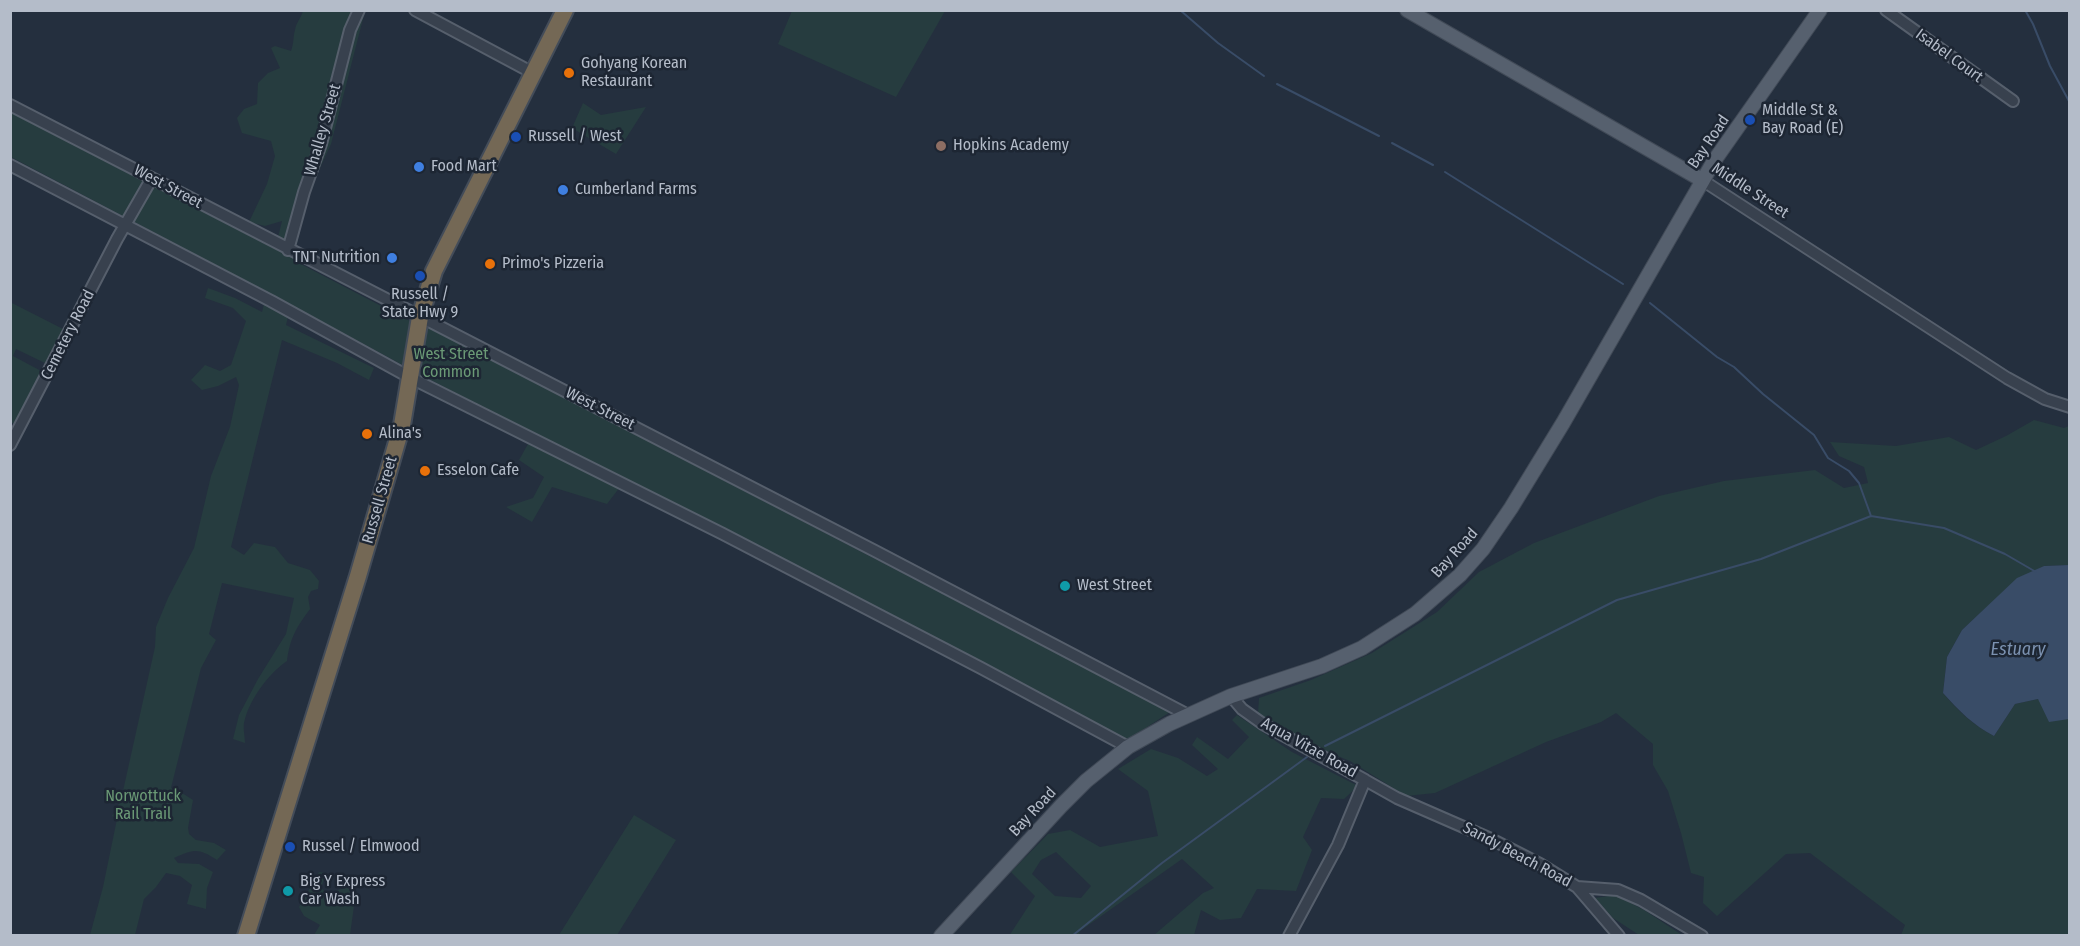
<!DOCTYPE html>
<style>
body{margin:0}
#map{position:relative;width:2080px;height:946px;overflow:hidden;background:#242f3e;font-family:"Fira Sans Condensed",sans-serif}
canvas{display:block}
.frame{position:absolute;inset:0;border:12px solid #b4bcc9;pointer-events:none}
</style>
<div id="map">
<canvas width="2080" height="946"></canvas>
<div class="frame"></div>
</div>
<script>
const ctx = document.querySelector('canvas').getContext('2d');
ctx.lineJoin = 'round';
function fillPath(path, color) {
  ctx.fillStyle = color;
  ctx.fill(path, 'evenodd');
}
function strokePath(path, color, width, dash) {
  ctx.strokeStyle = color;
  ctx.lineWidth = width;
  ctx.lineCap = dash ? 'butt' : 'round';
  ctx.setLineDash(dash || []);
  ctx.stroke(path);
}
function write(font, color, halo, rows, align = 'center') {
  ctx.font = font + ' "Fira Sans Condensed",sans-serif';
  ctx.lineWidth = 5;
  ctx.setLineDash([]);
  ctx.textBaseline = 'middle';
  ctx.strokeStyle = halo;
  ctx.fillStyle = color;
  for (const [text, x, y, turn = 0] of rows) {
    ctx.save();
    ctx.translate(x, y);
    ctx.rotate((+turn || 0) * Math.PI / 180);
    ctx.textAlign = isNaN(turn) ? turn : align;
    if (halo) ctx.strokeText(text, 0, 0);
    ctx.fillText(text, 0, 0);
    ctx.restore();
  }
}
fillPath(new Path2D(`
 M303,11H365L331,144L309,192L293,260L408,320L434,330L1170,712L1126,741L425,377L291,305L286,325L374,368L369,380L337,363L282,340L231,547L244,555L254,543L275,547L288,563L310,570L319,581L318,589L311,591L308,597L310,609C296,628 290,638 287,661C268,674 249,700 244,723C243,729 245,737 245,743L233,739L239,715L258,679L286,634L294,598L222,583L209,634L216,640L201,668L171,788L179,791L193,800L188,828L189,834L196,840L214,843L226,850L217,860C198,848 195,849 174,858L178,863L199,864L213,872L207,888L206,909L187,904L192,885L180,876L166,873L156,887L144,899L135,935H90L103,887L117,819L112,816L121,800L155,647L156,627L168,598L194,548L211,476L230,427L239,385L236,377L218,386L202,390L191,380L205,365L220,371L231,365L246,321L233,308L205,298L208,288L235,298L262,312L267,292L11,157L10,112L275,249L282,221L265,226L249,222L267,184L275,156L271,141L242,133L237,118L244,109L257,104L258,83L268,73L280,68L271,48L275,46L291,51C294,43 293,37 295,30C296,23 301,18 303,11Z
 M792,11V10L945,11L896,97L778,44Z
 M583,103L601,115L646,107L616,154L572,128Z
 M10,302L65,330L47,364L16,349L13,356L43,372L15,424L10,422Z
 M2034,420L2064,428L2069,426V565L2044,566L2015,581L1962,630L1947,657L1943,693C1958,711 1973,725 1994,736L2015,704L2038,699L2069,719V935H1901L1905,925L1810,853L1786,854L1717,916L1703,903L1704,877L1691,873L1681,833L1668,791L1653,765V744L1616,713L1601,722L1546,742L1435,793L1406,796L1350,761L1311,745L1258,714L1259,698L1311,680L1372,653L1437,612L1479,572L1534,543L1659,496L1724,481L1815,470L1844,488L1868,483L1864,467L1839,456L1830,442L1896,446L1949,437L1976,450L2006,436Z
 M528,444L620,487L607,504L552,487L532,522L506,507L533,498L544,477L519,460Z
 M1237,715L1292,752L1358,786L1344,799L1321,798L1303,837L1312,850L1296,891L1257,889L1241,918L1220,920L1201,910L1194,935H1154L1203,893L1214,888L1182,859L1080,931L1079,935L1009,936L1035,896L1011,872L1048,834L1070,830L1100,847L1158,836L1148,791L1118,769L1151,749L1178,758L1207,776L1218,769L1192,745L1197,737L1228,759L1249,737L1232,720ZM1056,852L1091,886L1081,898L1055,896L1032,874L1041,860Z
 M634,815L676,840L617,935H559Z
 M319,872L326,873L321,888L327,893L352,886L354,906L350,935H314L320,925L304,916L299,907Z
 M1615,895L1644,910L1682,935H1639L1613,918L1595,898Z`), '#263c3f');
fillPath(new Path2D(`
 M2069,565V719L2049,722L2038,699L2015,704L1994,736C1973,725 1959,711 1943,693L1947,657L1962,630L2017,578L2044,566Z`), '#394c67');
strokePath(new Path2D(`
 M1180,10L1218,43L1264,76
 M2025,10L2033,24L2050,66L2070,103
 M1277,84L1379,136
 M1392,143L1433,165
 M1445,172L1623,284
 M1650,303L1717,357L1734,367L1763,394L1814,435L1828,458L1849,471L1859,483L1871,516
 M1325,746L1617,600L1761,559L1871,516L1944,528L2005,554L2036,572
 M1072,936L1162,863L1307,757`), '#394c67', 2);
const minor = new Path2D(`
 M415,10L533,73
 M1886,10L2013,101
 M10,105L875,551L1188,715
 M10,165L271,301L411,378L723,534L981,668L1128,747
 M1702,180L2007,378L2045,399L2070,407
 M288,250L304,192L321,144L350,30L359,10
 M10,445L117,239L152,178
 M1231,696L1242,709L1263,724L1365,780L1338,845L1289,936
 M1365,780L1397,798L1491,839L1540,864L1577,887L1618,890L1641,900L1702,936
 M1577,887L1619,936`);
const major = new Path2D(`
 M1407,10L1702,180
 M941,936L1061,806L1086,781L1128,747L1169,724L1231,696L1322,666L1362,648L1415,614L1460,575L1483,549L1511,508L1563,423L1714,161L1820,10`);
const highway = new Path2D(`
 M246,936L358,576L402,425L420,317L434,271L565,10`);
strokePath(minor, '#565f6c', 14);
strokePath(major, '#414a57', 16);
strokePath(highway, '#434c59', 20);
strokePath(minor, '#38414e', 10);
strokePath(major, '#56606e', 14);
strokePath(highway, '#746855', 16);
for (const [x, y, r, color] of [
 [569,73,6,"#e8710a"],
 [1750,120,6,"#1a4fb4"],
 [516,137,6,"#1a4fb4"],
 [941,146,6,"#8d6e63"],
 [419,167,6,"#3f7fe0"],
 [563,190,6,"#3f7fe0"],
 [392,258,6,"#3f7fe0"],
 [490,264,6,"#e8710a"],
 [420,276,6,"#1a4fb4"],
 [367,434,6,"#e8710a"],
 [425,471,6,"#e8710a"],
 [1065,586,6,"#0f9aa8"],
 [290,847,6,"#1a4fb4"],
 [288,891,6,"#0f9aa8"]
]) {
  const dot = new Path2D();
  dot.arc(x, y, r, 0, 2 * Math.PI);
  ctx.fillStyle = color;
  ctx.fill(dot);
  strokePath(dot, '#1d2633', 2);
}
write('16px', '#b4bcc9', '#1d2633', [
 ["Isabel Court",1949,56,36],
 ["Whalley Street",323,130,-74],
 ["Bay Road",1709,142,-56],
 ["West Street",168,187,28],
 ["Middle Street",1750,191,33],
 ["Cemetery Road",68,335,-63],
 ["West Street",600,409,27],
 ["Russell Street",380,500,-74],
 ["Bay Road",1455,553,-48],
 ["Aqua Vitae Road",1309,748,29],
 ["Bay Road",1033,812,-47],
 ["Sandy Beach Road",1517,855,28]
]);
write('16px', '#b4bcc9', '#1d2633', [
 ["Gohyang Korean",581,64],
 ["Restaurant",581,82],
 ["Middle St &",1762,111],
 ["Bay Road (E)",1762,129],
 ["Russell / West",528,137],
 ["Hopkins Academy",953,146],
 ["Food Mart",431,167],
 ["Cumberland Farms",575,190],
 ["TNT Nutrition",380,258,"right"],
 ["Primo's Pizzeria",502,264],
 ["Russell /",420,295,"center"],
 ["State Hwy 9",420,313,"center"],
 ["Alina's",379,434],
 ["Esselon Cafe",437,471],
 ["West Street",1077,586],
 ["Russel / Elmwood",302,847],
 ["Big Y Express",300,882],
 ["Car Wash",300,900]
], 'left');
write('16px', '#6b9a76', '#1d2633', [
 ["West Street",451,355],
 ["Common",451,373],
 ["Norwottuck",143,797],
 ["Rail Trail",143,815]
]);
write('italic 18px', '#7c92b1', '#1d2633', [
 ["Estuary",2018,650]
]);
</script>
